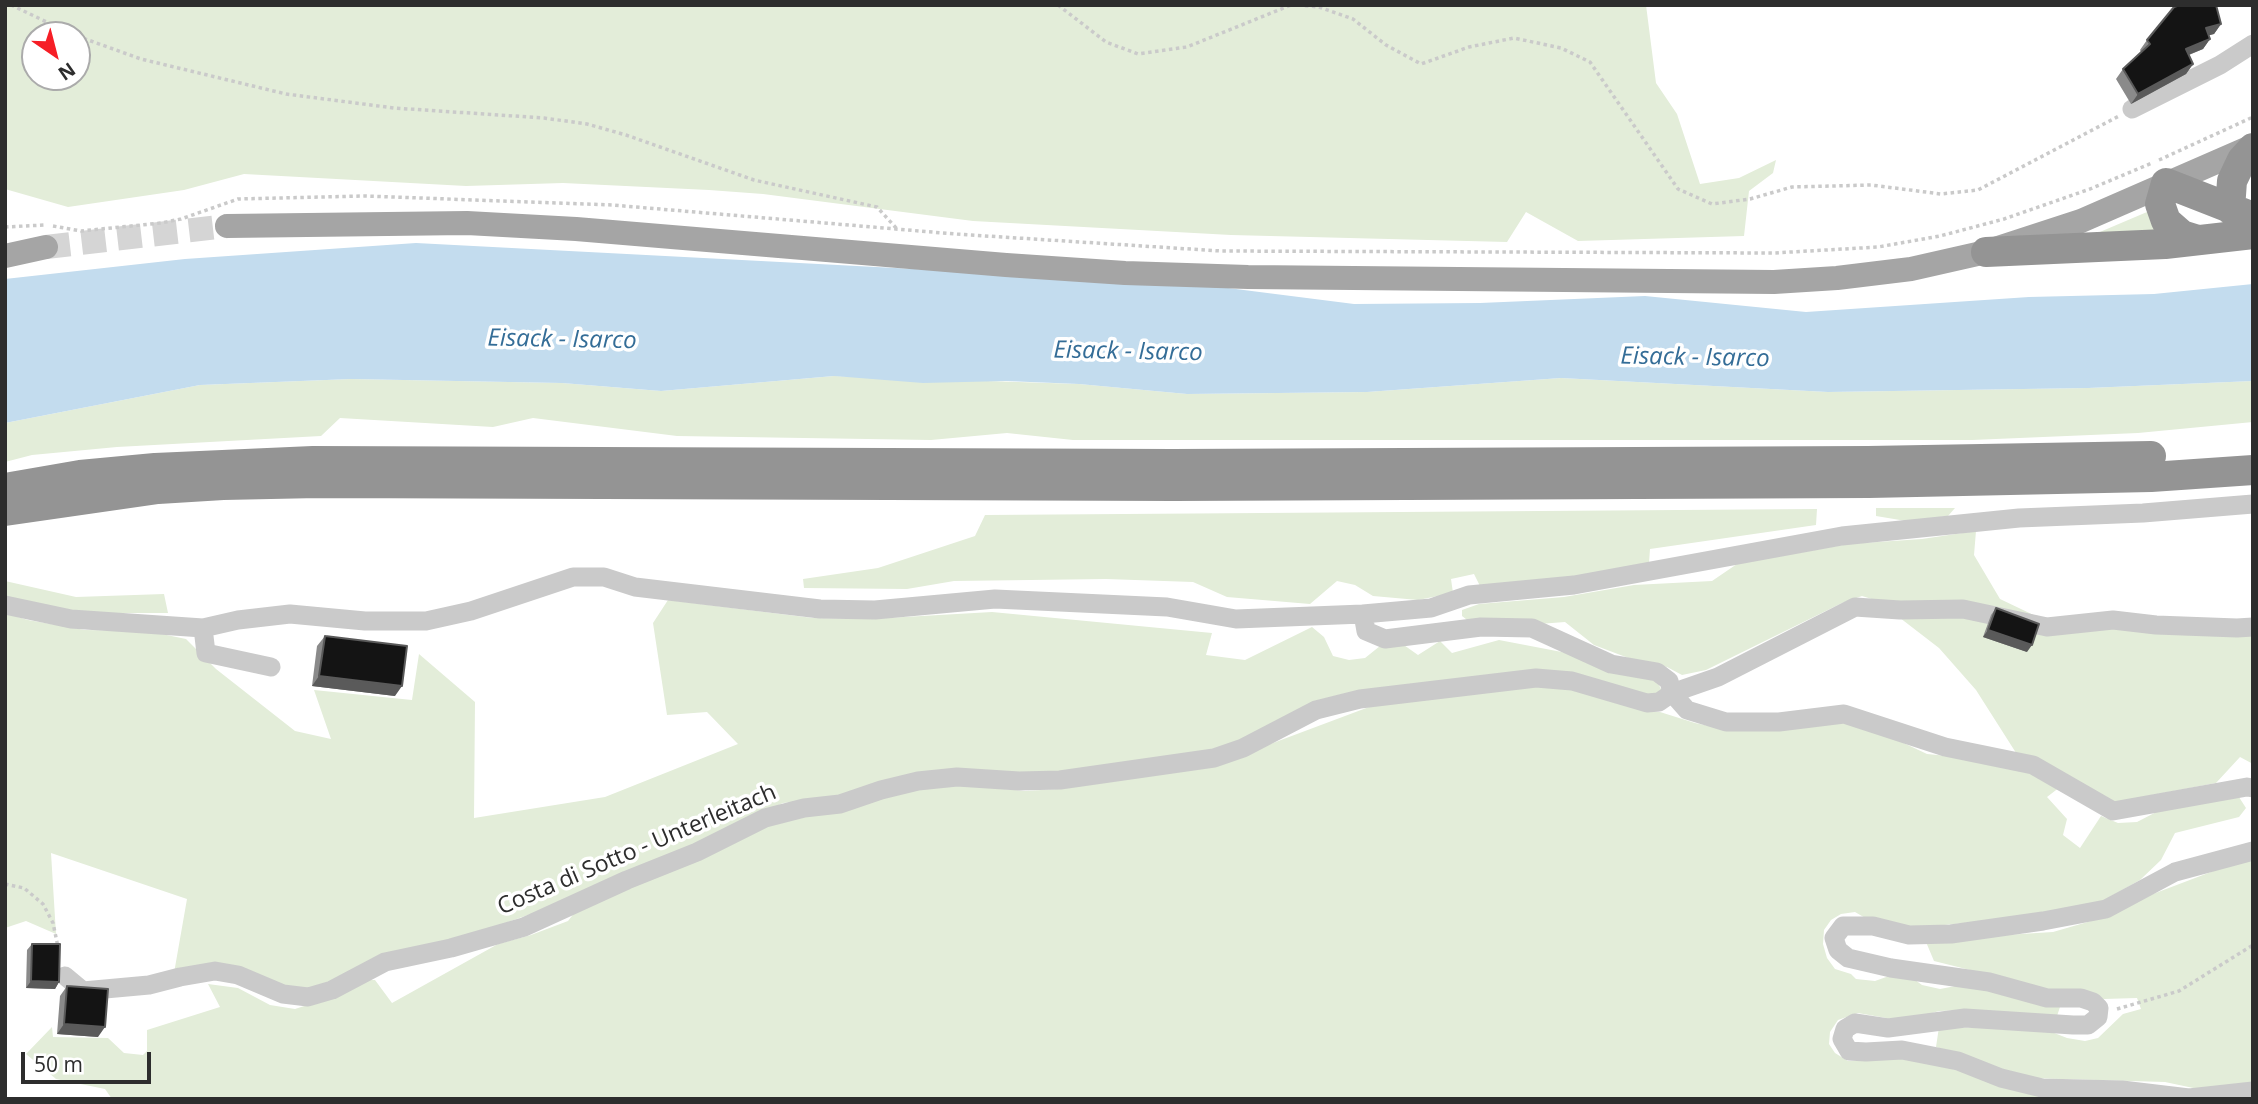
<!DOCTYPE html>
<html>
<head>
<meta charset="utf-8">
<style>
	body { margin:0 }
	#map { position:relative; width:2258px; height:1104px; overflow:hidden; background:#fff; font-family:"Open Sans",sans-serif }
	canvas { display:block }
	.frame { position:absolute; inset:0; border:7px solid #2d2d2d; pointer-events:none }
	.north { position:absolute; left:21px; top:21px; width:70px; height:70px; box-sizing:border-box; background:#fff; border:2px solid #ababab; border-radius:50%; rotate:145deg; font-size:19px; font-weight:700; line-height:28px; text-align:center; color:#2d2d2d }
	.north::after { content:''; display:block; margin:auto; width:24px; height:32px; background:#f61e26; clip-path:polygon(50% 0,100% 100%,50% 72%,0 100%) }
	.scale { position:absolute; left:21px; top:1052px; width:130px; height:32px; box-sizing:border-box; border:4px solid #2d2d2d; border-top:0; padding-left:9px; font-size:21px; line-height:24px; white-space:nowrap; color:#2d2d2d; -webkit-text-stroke:5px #fff; paint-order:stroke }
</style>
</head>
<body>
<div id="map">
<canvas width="2258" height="1104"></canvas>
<div class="frame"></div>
<div class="north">N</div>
<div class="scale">50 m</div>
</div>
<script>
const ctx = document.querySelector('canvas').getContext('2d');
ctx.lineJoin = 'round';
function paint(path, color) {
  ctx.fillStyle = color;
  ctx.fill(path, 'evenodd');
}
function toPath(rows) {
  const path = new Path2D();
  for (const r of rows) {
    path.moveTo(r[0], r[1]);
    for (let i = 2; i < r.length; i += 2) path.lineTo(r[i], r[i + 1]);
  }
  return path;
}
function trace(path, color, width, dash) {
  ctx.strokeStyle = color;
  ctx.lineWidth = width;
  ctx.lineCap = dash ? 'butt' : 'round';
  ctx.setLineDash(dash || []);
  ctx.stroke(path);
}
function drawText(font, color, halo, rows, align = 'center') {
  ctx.font = font + ' "Open Sans",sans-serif';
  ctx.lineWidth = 7;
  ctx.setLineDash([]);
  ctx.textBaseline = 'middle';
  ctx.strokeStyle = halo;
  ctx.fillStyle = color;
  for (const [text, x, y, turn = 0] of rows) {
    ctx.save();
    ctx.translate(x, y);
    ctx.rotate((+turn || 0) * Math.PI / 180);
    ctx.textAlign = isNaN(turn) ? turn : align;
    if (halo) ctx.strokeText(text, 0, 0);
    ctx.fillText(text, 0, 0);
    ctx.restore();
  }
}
const green = toPath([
	[5,5,1646,5,1656,83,1677,114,1700,184,1739,178,1776,160,1773,173,1749,191,1744,236,1578,241,1526,212,1507,242,1231,235,973,221,763,194,709,190,563,183,466,186,244,174,184,190,68,207,5,189],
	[77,35,77,77,35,77,35,35],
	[2147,212,2151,214,2159,237,2081,240],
	[834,376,1079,384,1187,394,1367,392,1561,378,1828,392,2088,388,2253,381,2253,422,2138,433,1972,440,1073,440,1007,433,931,440,677,436,533,418,493,427,340,418,321,436,117,447,32,455,5,462,5,423,200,385,351,379,562,383,661,391],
	[1876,508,1955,508,1948,516,1906,521,1876,516],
	[1817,509,1816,525,1650,549,1649,563,1600,574,1480,586,1474,574,1451,579,1453,593,1418,600,1373,596,1355,585,1337,581,1310,604,1227,597,1193,582,1106,579,954,581,907,589,804,588,803,579,878,568,975,536,985,515],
	[1976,531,1974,555,2000,599,2044,620,2195,622,2253,620,2253,764,2240,757,2216,783,2115,802,2018,756,1976,690,1939,648,1878,601,1862,596,1842,603,1706,670,1682,675,1667,667,1639,662,1594,645,1565,622,1539,624,1471,623,1462,616,1462,610,1479,604,1564,597,1634,585,1712,581,1737,564,1848,544,1922,539],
	[5,581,76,597,164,594,168,613,77,613,5,597],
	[668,600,813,618,869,619,992,612,1212,633,1206,655,1245,660,1312,627,1324,637,1333,656,1349,660,1365,658,1380,646,1401,643,1418,655,1440,641,1452,653,1499,640,1567,653,1656,679,1662,691,1655,697,1574,675,1432,686,1197,754,1066,772,783,803,673,854,548,908,322,987,307,989,174,973,187,899,51,853,56,934,26,921,5,928,5,613,28,620,85,630,147,631,186,639,216,669,295,731,331,739,314,690,412,700,419,654,475,702,474,818,605,797,738,744,707,712,667,715,653,623],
	[1530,685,1570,689,1648,711,1660,712,1695,723,1728,730,1845,723,1893,738,1927,754,1978,759,2034,770,2060,787,2047,797,2067,819,2063,835,2080,848,2101,816,2118,823,2137,822,2164,808,2237,794,2246,808,2239,817,2175,833,2161,860,2140,880,2099,903,2042,915,1906,929,1874,923,1855,912,1841,914,1831,920,1824,930,1823,944,1827,958,1835,969,1851,974,1856,979,1875,981,1889,976,1911,977,1922,985,1940,989,1961,985,2060,1007,2056,1019,1963,1010,1939,1011,1903,1021,1858,1013,1838,1020,1830,1032,1829,1044,1835,1053,1848,1061,1874,1061,1903,1055,2058,1099,112,1099,105,1089,56,1079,26,1054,52,1027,53,1037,108,1038,124,1053,143,1055,147,1051,147,1030,220,1007,208,984,238,988,270,1005,295,1009,335,996,363,980,375,980,392,1003,498,944,531,935,568,921,575,912,766,824,887,794,952,784,1025,791,1058,789,1249,752,1377,704],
	[2253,856,2253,1084,2198,1089,2165,1082,2028,1078,1936,1047,1939,1027,2044,1029,2067,1038,2085,1041,2098,1038,2123,1014,2141,1009,2137,998,2104,999,2062,993,1934,961,1926,942,1958,938,2053,932,2098,919,2124,905]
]);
const water = toPath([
	[416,243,991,273,1228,288,1354,304,1480,303,1645,296,1806,312,2029,297,2154,294,2253,284,2253,381,2088,388,1828,392,1561,378,1367,392,1187,394,1079,384,1006,381,923,383,834,376,661,391,562,383,351,379,200,385,5,423,5,279,185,259]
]);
const majorTunnel = toPath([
	[46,247,227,226]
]);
const path = toPath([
	[11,5,74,35],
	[1058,5,1106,42,1138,54,1187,47,1291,5],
	[1298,5,1319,7,1353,19,1386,45,1421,64,1469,47,1514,38,1561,48,1590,62,1678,189,1712,204,1750,199,1792,187,1871,185,1941,194,1978,190,2119,116],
	[77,36,141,59,286,94,394,108,544,118,587,124,626,135,754,180,877,207,897,229],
	[2159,160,2253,117],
	[53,226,81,231,161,223,181,219,238,199,365,196,612,205,955,234,1221,251,1774,253,1878,247,1940,236,2004,219,2090,189,2152,163],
	[5,227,45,225],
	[5,884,24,888,43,904,53,923,58,947],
	[2117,1009,2179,991,2253,945]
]);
const minor = toPath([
	[2132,109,2220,65,2253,44],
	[2253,504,2143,513,2019,518,1842,536,1574,585,1469,595,1431,608,1363,614,1366,631,1385,639,1481,627,1532,628,1611,664,1657,672,1669,681,1672,693,1687,710,1726,722,1779,722,1844,714,1945,747,2033,765,2113,811,2247,787,2253,788],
	[5,605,71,619,203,628,238,620,290,614,365,621,426,621,471,611,573,577,604,577,635,587,820,609,875,610,995,599,1167,607,1236,619,1363,614],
	[203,628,206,653,271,667],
	[2253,851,2175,872,2106,909,2043,921,1951,934,1909,935,1873,926,1843,926,1834,938,1838,950,1848,958,1891,968,1989,982,2047,998,2081,998,2093,1002,2099,1008,2098,1017,2088,1025,2073,1025,1965,1018,1888,1028,1855,1023,1845,1029,1842,1039,1849,1051,1866,1052,1902,1050,1958,1061,2001,1078,2042,1088,2122,1090,2189,1098,2253,1091],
	[65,976,83,991,149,985,180,977,215,971,238,975,283,994,308,997,332,990,385,962,451,948,524,927,627,880,697,852,765,818,804,808,840,804,881,790,918,781,957,777,1019,781,1060,780,1214,758,1243,748,1316,710,1360,699,1536,678,1572,681,1647,703,1659,702,1672,693,1718,677,1855,607,1900,610,1963,609,2047,627,2113,620,2156,625,2237,628,2253,627]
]);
const major = toPath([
	[227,226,467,223,576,229,1006,265,1125,273,1248,277,1774,282,1837,278,1911,269,1986,252,2081,221,2253,146],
	[5,256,46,247]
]);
const highway = toPath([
	[2230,209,2232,181,2242,160,2253,148],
	[2198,240,2182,235,2166,221,2160,204,2166,183,2253,217],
	[1986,252,2165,244,2253,234],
	[5,488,80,475,155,468,313,461,1173,464,1868,461,2151,456],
	[5,511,158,489,223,485,318,483,1174,486,1869,483,2151,477,2253,470]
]);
const wall = toPath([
	[2221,24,2214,34,2209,35,2210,39,2203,49,2189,55,2193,64,2186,74,2131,104,2116,79,2123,69,2141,52,2140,50,2147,40],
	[1996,608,2027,652,1983,637,1991,615],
	[325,636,395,696,312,686,317,646],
	[32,944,59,982,55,989,26,988,27,950],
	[67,986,98,1037,57,1034,60,996]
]);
const shadedWall = toPath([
	[2221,24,2214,34,2199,38,2206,28],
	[2210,39,2203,49,2178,59,2186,49],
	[2193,64,2186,74,2131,104,2138,94],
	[1988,630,2032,645,2027,652,1983,637],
	[319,676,402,686,395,696,312,686],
	[31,981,59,982,55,989,26,988],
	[64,1024,105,1027,98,1037,57,1034]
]);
const building = toPath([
	[2180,5,2216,5,2221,24,2206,28,2210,39,2186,49,2193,64,2138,94,2123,69,2150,44,2147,40,2174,7,2180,5],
	[1996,608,2039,624,2032,645,1988,630,1996,608],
	[325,636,407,646,402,686,319,676,325,636],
	[32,944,60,944,59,982,31,981,32,944],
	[67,986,108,989,105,1027,64,1024,67,986]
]);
const streetNames = [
	["Costa di Sotto - Unterleitach",637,850,-23]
];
const waterNames = [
	["Eisack - Isarco",562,340,1],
	["Eisack - Isarco",1128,352,1],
	["Eisack - Isarco",1695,358,1]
];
paint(green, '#e3edd9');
paint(water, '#c3dcee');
trace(majorTunnel, '#d5d5d5', 24, [24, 12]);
trace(path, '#cacaca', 3.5, [3.5, 3.5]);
trace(minor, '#cacaca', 19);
trace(major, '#a5a5a5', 24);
trace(highway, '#949494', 30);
paint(wall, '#8a8a8a');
paint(shadedWall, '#5a5a5a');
paint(building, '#141414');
trace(building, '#5a5a5a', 2);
drawText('23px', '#2d2d2d', '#fff', streetNames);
drawText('italic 24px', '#346d97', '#fff', waterNames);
</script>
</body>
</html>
